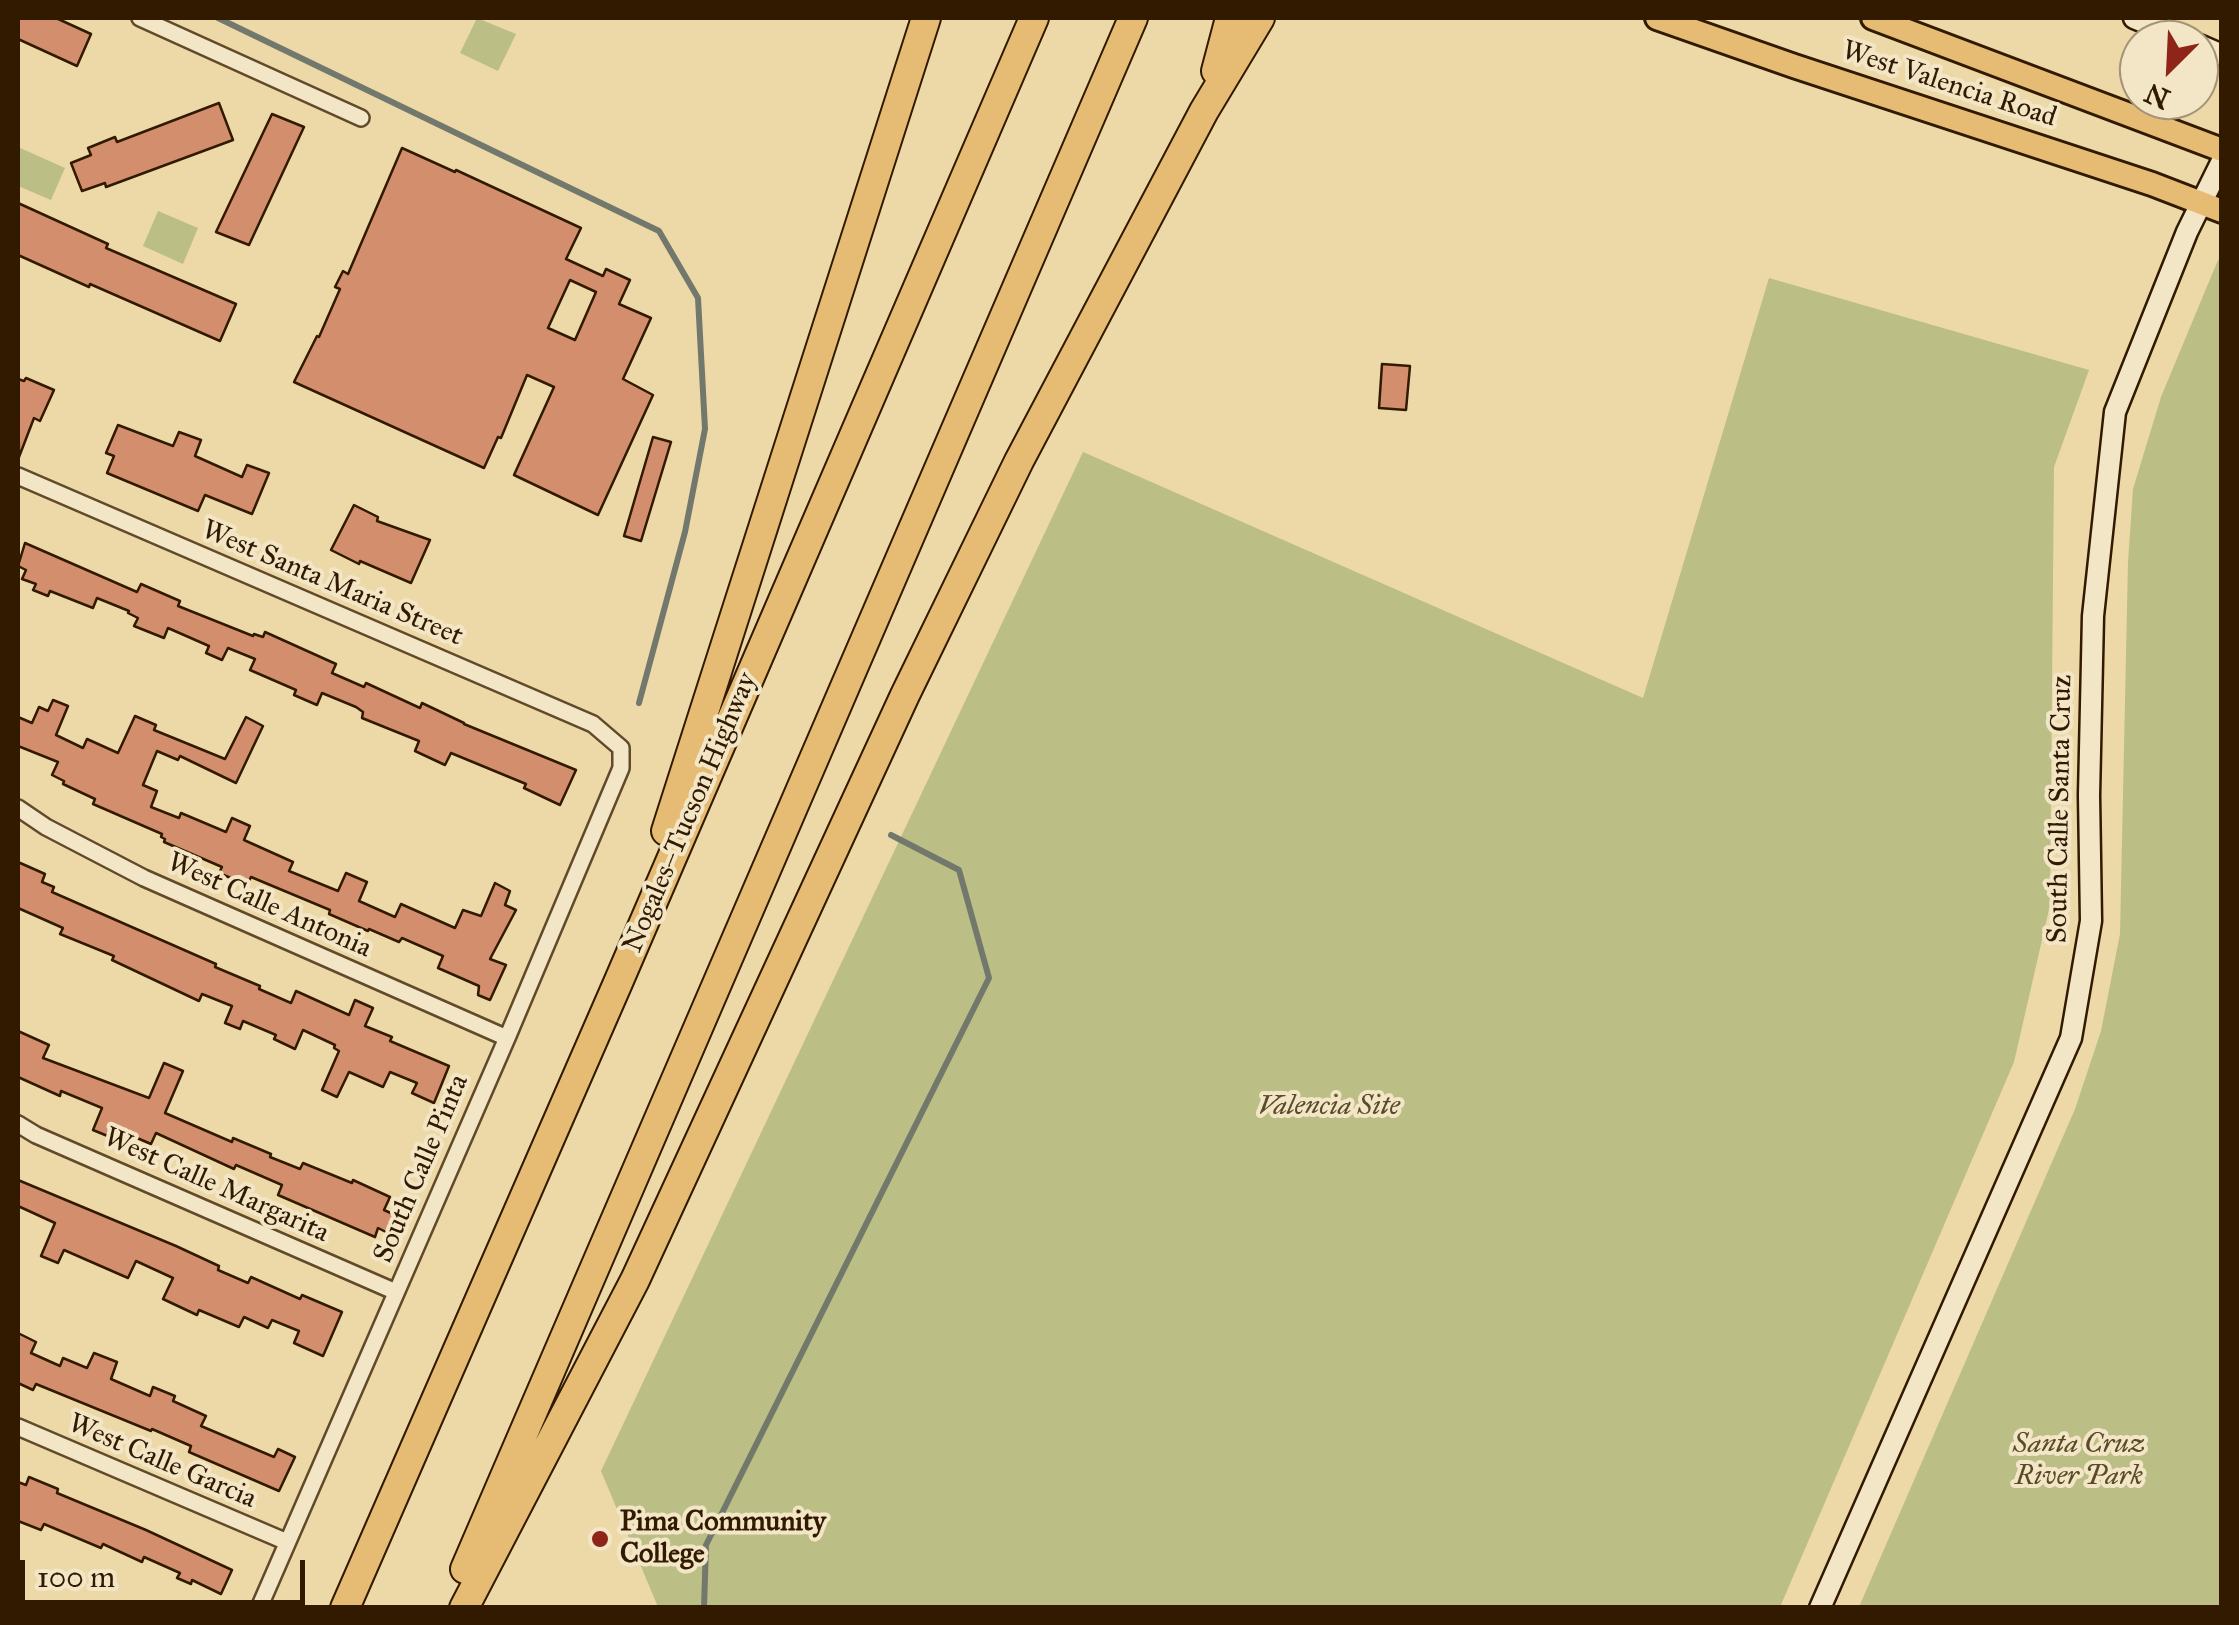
<!DOCTYPE html>
<html>
<head>
<meta charset="utf-8">
<style>
	body { margin:0 }
	#map { position:relative; width:2239px; height:1625px; overflow:hidden; background:#edd8a8; font-family:"IM FELL Great Primer",serif }
	canvas { display:block }
	.frame { position:absolute; inset:0; border:20px solid #311a00; pointer-events:none }
	.north { position:absolute; left:2119px; top:20px; width:100px; height:100px; box-sizing:border-box; background:#f3e6c6; border:2px solid #a59477; border-radius:50%; rotate:204deg; font-size:28px; font-weight:700; line-height:40px; text-align:center; color:#311a00 }
	.north::after { content:''; display:block; margin:auto; width:35px; height:45px; background:#8f2418; clip-path:polygon(50% 0,100% 100%,50% 72%,0 100%) }
	.scale { position:absolute; left:20px; top:1560px; width:285px; height:45px; box-sizing:border-box; border:5px solid #311a00; border-top:0; padding-left:12px; font-size:30px; line-height:35px; white-space:nowrap; color:#311a00; -webkit-text-stroke:8px #f3e6c6; paint-order:stroke }
</style>
</head>
<body>
<div id="map">
<canvas width="2239" height="1625"></canvas>
<div class="frame"></div>
<div class="north">N</div>
<div class="scale">100 m</div>
</div>
<script>
const ctx = document.querySelector('canvas').getContext('2d');
ctx.lineJoin = 'round';
function paint(path, color) {
  ctx.fillStyle = color;
  ctx.fill(path, 'evenodd');
}
function toPath(rows) {
  const path = new Path2D();
  for (const r of rows) {
    path.moveTo(r[0], r[1]);
    for (let i = 2; i < r.length; i += 2) path.lineTo(r[i], r[i + 1]);
  }
  return path;
}
function trace(path, color, width, dash) {
  ctx.strokeStyle = color;
  ctx.lineWidth = width;
  ctx.lineCap = dash ? 'butt' : 'round';
  ctx.setLineDash(dash || []);
  ctx.stroke(path);
}
function drawText(font, color, halo, rows, align = 'center') {
  ctx.font = font + ' "IM FELL Great Primer",serif';
  ctx.lineWidth = 8;
  ctx.setLineDash([]);
  ctx.textBaseline = 'middle';
  ctx.strokeStyle = halo;
  ctx.fillStyle = color;
  for (const [text, x, y, turn = 0] of rows) {
    ctx.save();
    ctx.translate(x, y);
    ctx.rotate((+turn || 0) * Math.PI / 180);
    ctx.textAlign = isNaN(turn) ? turn : align;
    if (halo) ctx.strokeText(text, 0, 0);
    ctx.fillText(text, 0, 0);
    ctx.restore();
  }
}
const green = toPath([
	[477,18,516,34,498,71,460,53],
	[18,147,65,168,51,200,18,186],
	[158,211,198,228,183,264,143,246],
	[2218,260,2222,261,2221,1607,1859,1607,2075,1109,2101,1031,2120,934,2128,562,2133,489,2161,397],
	[1769,278,2089,370,2054,467,2050,905,2014,1062,1780,1607,658,1607,601,1471,1083,452,1643,698]
]);
const stream = toPath([
	[218,18,659,231,698,298,705,429,685,532,639,703],
	[704,1608,706,1545,989,978,959,870,891,835]
]);
const building = toPath([
	[18,18,56,18,91,34,77,66,18,39,18,18],
	[219,103,233,140,106,187,105,183,82,191,71,163,91,155,88,148,115,137,117,142,219,103],
	[272,114,304,127,249,245,216,232,272,114],
	[402,148,455,172,456,170,581,228,566,259,603,276,606,269,630,280,619,304,651,318,623,379,653,395,598,515,514,475,554,387,527,375,501,438,498,437,484,468,294,382,317,336,319,337,340,289,335,287,343,271,348,274,402,148],
	[570,280,596,292,575,340,548,328,570,280],
	[18,203,108,244,106,248,236,304,220,341,90,284,89,287,18,255,18,203],
	[1382,364,1410,366,1406,410,1379,408,1382,364],
	[26,378,54,390,40,421,34,418,19,457,18,379,24,381,26,378],
	[118,425,173,446,179,432,201,440,195,456,242,477,247,465,269,473,252,514,205,495,198,511,107,473,114,456,106,453,118,425],
	[653,437,671,442,641,541,624,536,653,437],
	[354,505,378,517,377,521,430,540,411,583,360,561,359,564,331,550,354,505],
	[25,543,137,592,141,584,180,601,178,606,253,636,254,634,263,637,265,632,336,664,332,673,364,687,366,683,420,708,422,703,464,723,464,724,576,770,560,805,524,788,526,784,451,753,445,765,415,751,419,741,362,718,363,712,356,707,322,693,317,705,294,695,296,690,250,670,255,659,228,648,222,660,206,653,209,646,168,628,164,638,134,626,138,618,128,613,129,611,97,598,93,608,50,591,48,596,33,590,36,584,22,579,26,570,18,566,25,543],
	[53,700,68,706,56,735,83,748,87,739,118,753,135,716,156,725,154,730,225,759,246,717,263,726,236,783,180,756,178,760,157,751,143,785,157,791,151,807,179,818,181,813,226,832,232,818,250,826,244,840,293,862,289,871,338,891,346,873,367,882,359,901,395,917,401,904,455,928,463,910,481,916,495,883,510,891,505,905,516,910,490,959,506,965,490,1000,478,995,479,986,438,968,443,956,402,938,399,942,369,929,368,931,329,914,330,910,251,877,247,885,219,873,222,867,164,842,165,839,161,837,162,834,93,804,95,799,63,784,64,781,52,775,58,762,18,746,18,717,32,723,39,707,48,711,53,700],
	[18,862,45,874,42,882,54,887,52,892,216,964,215,967,260,986,259,989,291,1003,296,991,349,1015,355,1000,373,1008,365,1026,392,1037,390,1041,449,1066,434,1103,412,1093,417,1083,390,1072,383,1087,349,1072,337,1097,322,1090,339,1051,334,1048,335,1045,303,1030,295,1049,274,1039,276,1035,243,1021,240,1029,225,1023,232,1006,202,994,199,1001,112,960,114,956,60,934,63,928,18,908,18,862],
	[18,1031,49,1045,43,1058,149,1098,164,1063,183,1071,165,1113,232,1142,233,1138,271,1154,270,1157,300,1169,303,1163,352,1183,353,1180,390,1197,384,1210,404,1219,396,1237,378,1228,375,1237,278,1195,282,1185,236,1165,234,1169,156,1133,151,1144,114,1128,110,1137,93,1130,102,1108,61,1091,60,1096,18,1077,18,1031],
	[18,1180,176,1246,219,1266,218,1270,248,1283,251,1277,300,1299,302,1295,342,1312,323,1356,294,1343,299,1331,272,1320,268,1328,244,1317,239,1327,199,1310,197,1315,163,1299,173,1278,136,1261,128,1278,64,1250,58,1263,41,1256,55,1223,18,1206,18,1180],
	[18,1333,36,1342,31,1353,60,1366,63,1358,87,1368,94,1353,117,1362,111,1379,150,1396,153,1387,175,1396,173,1401,206,1416,201,1426,274,1457,278,1449,295,1457,279,1491,189,1452,191,1446,152,1429,151,1431,36,1384,33,1390,18,1383,18,1333],
	[29,1477,58,1489,57,1493,146,1530,232,1570,221,1594,192,1580,191,1584,177,1578,180,1573,144,1557,142,1562,103,1544,101,1548,44,1524,41,1530,18,1521,18,1482,26,1485,29,1477]
]);
const street = toPath([
	[140,18,361,118],
	[18,476,593,724,621,748,621,768,507,1038,259,1608],
	[18,808,46,827,144,878,507,1038],
	[18,1124,36,1135,396,1292],
	[18,1427,287,1542]
]);
const secondary = toPath([
	[2134,18,2187,40],
	[2199,45,2222,55],
	[1820,1608,2071,1038,2091,921,2089,795,2093,616,2115,412,2187,232,2222,161]
]);
const primary = toPath([
	[1657,18,1794,66,2152,184,2222,211],
	[1873,18,2222,150]
]);
const highway = toPath([
	[1216,71,1230,18],
	[666,831,926,18],
	[465,1569,1133,18],
	[345,1608,617,985,1034,18],
	[464,1608,635,1280,905,695,1019,461,1204,111,1260,18]
]);
const markers = [
	[600,1539,10,"#8f2418"]
];
const streetNames = [
	["West Valencia Road",1949,85,18],
	["West Santa Maria Street",332,584,23],
	["South Calle Santa Cruz",2061,809,-89],
	["Nogales–Tucson Highway",691,813,-67],
	["West Calle Antonia",269,906,24],
	["South Calle Pinta",422,1169,-67],
	["West Calle Margarita",216,1186,24],
	["West Calle Garcia",162,1462,23]
];
const parkNames = [
	["Valencia Site",1329,1107],
	["Santa Cruz",2079,1445],
	["River Park",2079,1477]
];
const poiNames = [
	["Pima Community",620,1523],
	["College",620,1555]
];
paint(green, '#bbbe85');
trace(stream, '#73786c', 6);
paint(building, '#d38e6d');
trace(building, '#311a00', 2.5);
trace(street, '#604a2a', 20);
trace(secondary, '#311a00', 25);
trace(primary, '#311a00', 28);
trace(highway, '#311a00', 32);
trace(street, '#f3e6c6', 15);
trace(secondary, '#f3e6c6', 20);
trace(primary, '#e6bc74', 22);
trace(highway, '#e6bc74', 28);
for (const [x, y, r, color] of markers) {
  const dot = new Path2D();
  dot.arc(x, y, r, 0, 2 * Math.PI);
  ctx.fillStyle = color;
  ctx.fill(dot);
  trace(dot, '#f3e6c6', 4);
}
drawText('28px', '#311a00', '#f3e6c6', streetNames);
drawText('italic 28px', '#5a4b28', '#f3e6c6', parkNames);
drawText('bold 28px', '#311a00', '#f3e6c6', poiNames, 'left');
</script>
</body>
</html>
